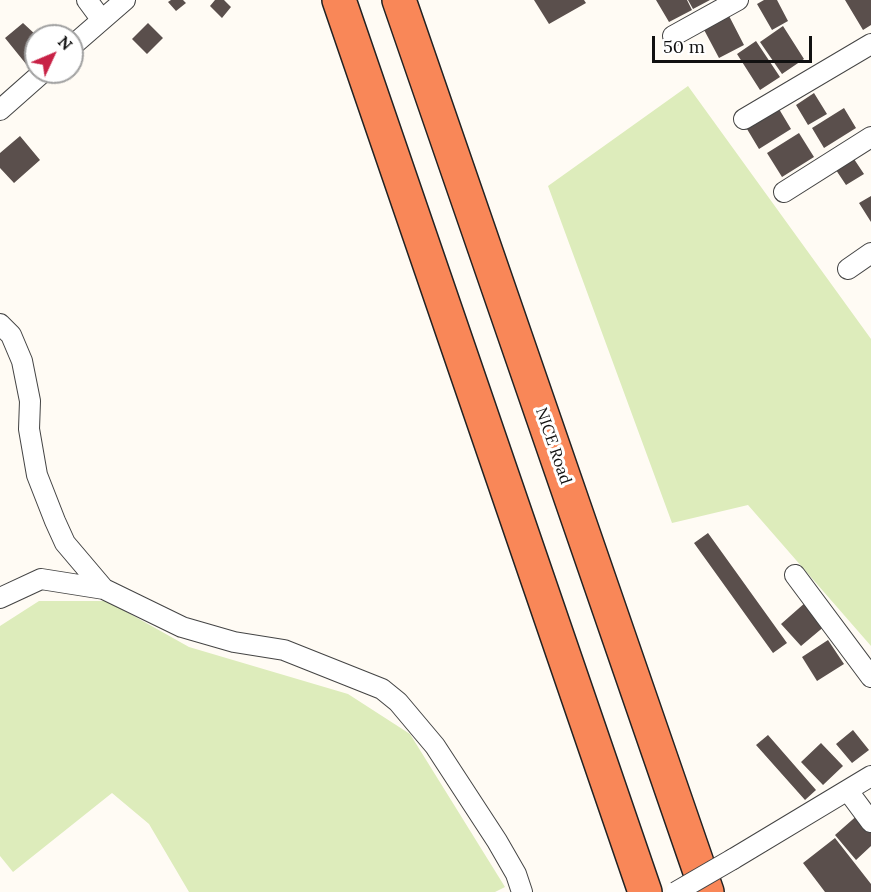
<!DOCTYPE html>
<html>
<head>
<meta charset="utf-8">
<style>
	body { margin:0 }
	#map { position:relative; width:871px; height:892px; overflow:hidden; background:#fffbf4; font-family:Lora,serif }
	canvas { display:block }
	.north { position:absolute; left:24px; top:24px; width:60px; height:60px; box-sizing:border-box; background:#fff; border:2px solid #a0a0a0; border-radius:50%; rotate:46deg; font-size:16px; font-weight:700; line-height:24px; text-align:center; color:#111 }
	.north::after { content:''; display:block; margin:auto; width:21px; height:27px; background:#c82246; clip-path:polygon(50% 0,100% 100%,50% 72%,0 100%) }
	.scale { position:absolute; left:652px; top:36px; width:160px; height:27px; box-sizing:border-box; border:3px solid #111; border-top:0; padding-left:8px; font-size:18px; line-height:21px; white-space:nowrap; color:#111; -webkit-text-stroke:4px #fff; paint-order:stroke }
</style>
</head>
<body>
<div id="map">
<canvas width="871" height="892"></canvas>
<div class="north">N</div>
<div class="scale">50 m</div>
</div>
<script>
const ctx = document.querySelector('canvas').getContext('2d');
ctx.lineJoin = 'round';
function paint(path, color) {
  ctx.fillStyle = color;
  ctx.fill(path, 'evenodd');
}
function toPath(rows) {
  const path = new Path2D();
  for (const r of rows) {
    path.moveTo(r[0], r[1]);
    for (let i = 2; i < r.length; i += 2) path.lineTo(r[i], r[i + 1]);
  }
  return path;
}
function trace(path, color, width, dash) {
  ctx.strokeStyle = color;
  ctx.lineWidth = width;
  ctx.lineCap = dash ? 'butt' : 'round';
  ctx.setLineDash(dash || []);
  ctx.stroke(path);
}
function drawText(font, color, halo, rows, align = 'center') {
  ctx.font = font + ' Lora,serif';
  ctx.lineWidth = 6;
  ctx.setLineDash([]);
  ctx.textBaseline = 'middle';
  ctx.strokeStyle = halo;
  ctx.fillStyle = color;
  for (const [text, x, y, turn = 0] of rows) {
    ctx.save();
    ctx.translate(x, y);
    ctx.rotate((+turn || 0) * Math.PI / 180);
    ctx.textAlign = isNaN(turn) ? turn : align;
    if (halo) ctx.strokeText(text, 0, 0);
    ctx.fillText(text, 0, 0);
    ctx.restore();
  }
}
const green = toPath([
	[688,86,871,339,871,646,748,505,672,523,548,186],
	[39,601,107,601,189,647,348,694,410,734,505,887,495,892,189,892,149,824,112,793,13,872,0,856,0,626]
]);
const building = toPath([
	[171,0,183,0,186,3,176,11,168,2],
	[215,0,224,0,231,7,222,18,210,6],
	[534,0,584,0,586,3,549,24],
	[656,0,687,0,692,10,669,22],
	[688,0,710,0,693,9],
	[764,0,777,0,788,21,772,30,757,4],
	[845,0,871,0,871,25,863,30],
	[727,12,744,45,719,58,702,26],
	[23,23,36,35,36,55,26,64,5,38],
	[148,23,163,38,147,54,132,39],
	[783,26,804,59,782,74,760,42],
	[756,41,780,77,760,90,737,54],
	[814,93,827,114,808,125,796,105],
	[844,108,856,128,824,148,812,128],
	[779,109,791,129,759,149,747,129],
	[799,133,814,157,782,177,767,153],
	[20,136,40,160,14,183,0,168,0,153],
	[852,156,864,174,846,185,834,167],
	[871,196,871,222,859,203],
	[708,533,787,643,773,653,694,543],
	[806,602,826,625,801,646,781,624],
	[828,640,844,664,817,681,802,657],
	[853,730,869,750,852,763,836,744],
	[768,735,816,790,805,800,756,745],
	[821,743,843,766,823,785,801,762],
	[860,813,871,827,871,846,856,860,835,835],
	[835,838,871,884,871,892,825,892,803,863]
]);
const minor = toPath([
	[87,0,101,19],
	[673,36,738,0],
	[72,46,125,0],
	[0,110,43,72],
	[744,119,871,44],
	[784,192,871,137],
	[848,269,871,253],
	[0,324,11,335,22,361,30,401,29,429,37,475,55,521,65,543,104,589,182,627,234,642,284,650,382,689,398,702,435,746,497,841,516,874,522,892],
	[795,575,871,677],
	[0,598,41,579,104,589],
	[848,791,871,822],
	[733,859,871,776]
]);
const motorway = toPath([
	[339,0,645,892],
	[399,0,707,892]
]);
const minorBridge = toPath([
	[676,892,733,859]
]);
const streetNames = [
	["NICE Road",553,446,71]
];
paint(green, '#ddecbb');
paint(building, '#5a4f4c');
trace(minor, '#444', 22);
trace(motorway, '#222', 36);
trace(minor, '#fff', 20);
trace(motorway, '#f98758', 33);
trace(minorBridge, '#444', 22, []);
trace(minorBridge, '#fff', 20);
drawText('16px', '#111', '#fff', streetNames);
</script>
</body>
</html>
